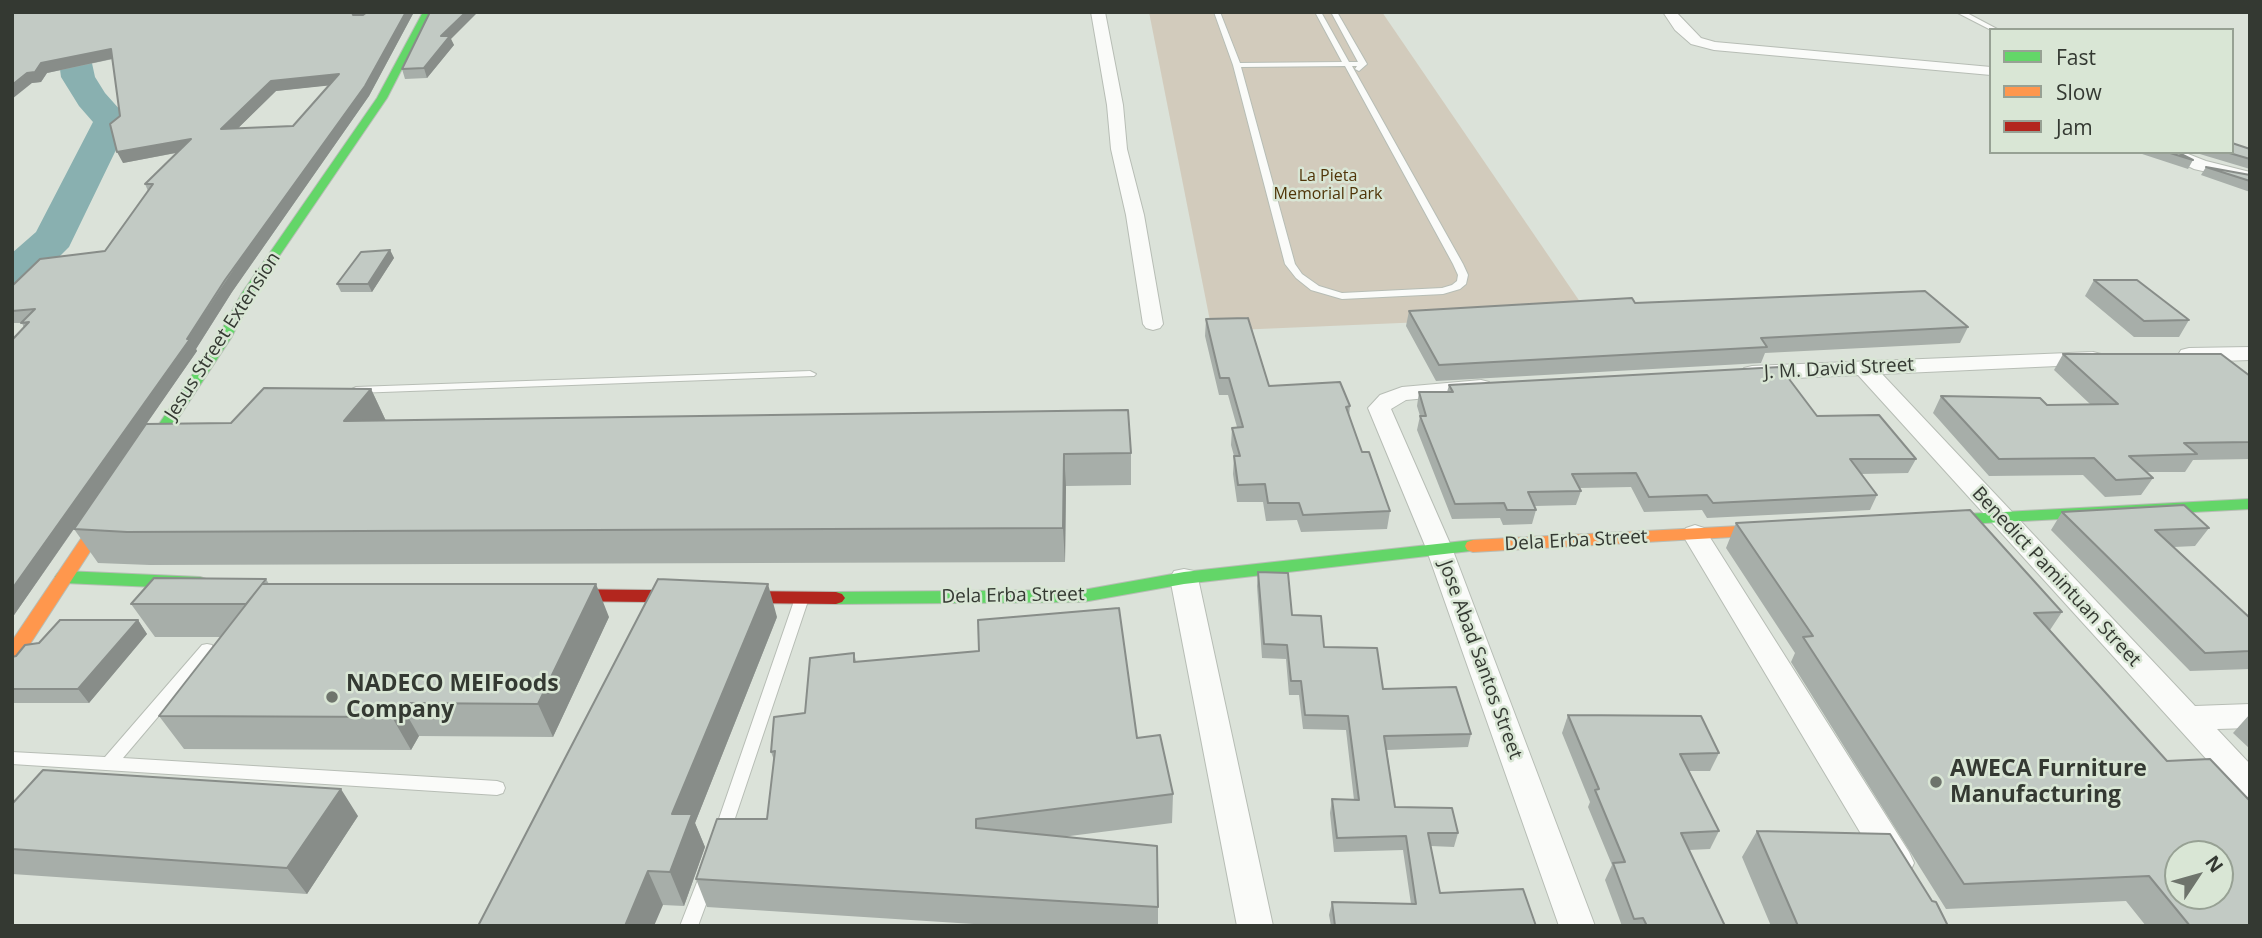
<!DOCTYPE html>
<html>
<head>
<meta charset="utf-8">
<style>
	body { margin:0 }
	#map { position:relative; width:2262px; height:938px; overflow:hidden; background:#dbe2d9; font-family:"Open Sans",sans-serif }
	canvas { display:block }
	.frame { position:absolute; inset:0; border:14px solid #343932; pointer-events:none }
	.legend { position:absolute; left:1989px; top:28px; width:245px; height:126px; box-sizing:border-box; background:#d9e6d5; border:2px solid #97a194; margin:0; padding:9px 12px; list-style:none; font-size:21px; color:#343932 }
	.legend li { display:flex; align-items:center; gap:14px; height:35px }
	.legend b { width:35px; border:2px solid #97a194 }
	.north { position:absolute; left:2164px; top:840px; width:70px; height:70px; box-sizing:border-box; background:#d9e6d5; border:2px solid #97a194; border-radius:50%; rotate:54deg; font-size:19px; font-weight:700; line-height:28px; text-align:center; color:#343932 }
	.north::after { content:''; display:block; margin:auto; width:24px; height:32px; background:#6e746c; clip-path:polygon(50% 0,100% 100%,50% 72%,0 100%) }
</style>
</head>
<body>
<div id="map">
<canvas width="2262" height="938"></canvas>
<div class="frame"></div>
<ul class="legend">
<li><b style="height:9px;background:#63d668"></b>Fast</li>
<li><b style="height:9px;background:#ff974d"></b>Slow</li>
<li><b style="height:9px;background:#b3261e"></b>Jam</li>
</ul>
<div class="north">N</div>
</div>
<script>
const ctx = document.querySelector('canvas').getContext('2d');
ctx.lineJoin = 'round';
function paint(path, color) {
  ctx.fillStyle = color;
  ctx.fill(path, 'evenodd');
}
function toPath(rows) {
  const path = new Path2D();
  for (const r of rows) {
    path.moveTo(r[0], r[1]);
    for (let i = 2; i < r.length; i += 2) path.lineTo(r[i], r[i + 1]);
  }
  return path;
}
function trace(path, color, width, dash) {
  ctx.strokeStyle = color;
  ctx.lineWidth = width;
  ctx.lineCap = dash ? 'butt' : 'round';
  ctx.setLineDash(dash || []);
  ctx.stroke(path);
}
function drawText(font, color, halo, rows, align = 'center') {
  ctx.font = font + ' "Open Sans",sans-serif';
  ctx.lineWidth = 5;
  ctx.setLineDash([]);
  ctx.textBaseline = 'middle';
  ctx.strokeStyle = halo;
  ctx.fillStyle = color;
  for (const [text, x, y, turn = 0] of rows) {
    ctx.save();
    ctx.translate(x, y);
    ctx.rotate((+turn || 0) * Math.PI / 180);
    ctx.textAlign = isNaN(turn) ? turn : align;
    if (halo) ctx.strokeText(text, 0, 0);
    ctx.fillText(text, 0, 0);
    ctx.restore();
  }
}
const green = toPath([
	[1149,12,1382,12,1589,315,1212,331]
]);
const river = toPath([
	[82,12,113,12,96,36,90,54,95,77,105,93,130,121,69,247,28,288,12,292,12,253,36,232,93,122,79,106,61,77,58,54,64,35,82,12]
]);
const lane = toPath([
	[1214,12,1220,12,1240,63,1342,62,1315,12,1321,12,1349,62,1358,62,1331,12,1337,12,1367,64,1359,71,1355,69,1357,66,1352,66,1463,264,1468,275,1466,284,1460,289,1443,294,1342,299,1311,290,1296,278,1285,264,1233,65,1214,12],
	[1345,66,1453,264,1458,275,1457,281,1452,285,1442,288,1342,293,1319,286,1302,274,1295,264,1241,67,1345,66],
	[1956,12,1965,12,1999,30,1991,30,1956,12],
	[810,371,816,374,814,376,356,393,350,390,356,387,810,371],
	[802,593,807,595,809,598,730,833,728,838,722,840,716,838,714,833,795,598,797,595,802,593],
	[207,644,212,645,214,649,212,653,123,758,497,781,503,783,505,788,503,793,497,795,12,764,12,752,105,757,202,645,207,644],
	[707,869,713,872,716,877,698,926,680,926,701,872,707,869]
]);
const street = toPath([
	[1091,12,1105,12,1123,105,1127,149,1144,215,1163,324,1160,328,1153,330,1146,328,1143,324,1126,215,1111,149,1107,105,1091,12],
	[1663,12,1676,12,1701,38,1715,42,1991,67,1991,75,1714,50,1691,44,1675,30,1663,12],
	[2160,152,2183,152,2206,161,2250,172,2250,182,2194,169,2160,152],
	[2250,347,2250,360,2189,362,2181,360,2178,355,2181,350,2189,348,2250,347],
	[2093,352,2101,354,2104,359,2101,364,1882,374,2195,706,2250,704,2250,728,2217,729,2250,764,2250,799,2239,795,1858,375,1752,380,1744,378,1741,373,1744,368,1752,366,2093,352],
	[1481,380,1489,382,1492,387,1489,392,1406,400,1391,409,1452,548,1595,926,1559,926,1426,548,1368,408,1380,395,1402,387,1481,380],
	[1695,525,1704,528,1909,852,1914,863,1909,874,1897,878,1885,874,1682,534,1686,528,1695,525],
	[1184,569,1194,571,1198,578,1273,926,1237,926,1170,578,1174,571,1184,569]
]);
const fast = toPath([
	[423,12,431,12,387,98,254,293,231,338,146,467,134,467,132,464,217,338,242,293,377,98,423,12],
	[2250,499,2250,509,1928,526,1920,521,1928,516,2250,499],
	[1473,540,1479,542,1481,546,1479,550,1184,584,1083,602,836,604,830,602,827,598,830,594,836,592,1083,590,1184,572,1473,540],
	[64,571,200,577,206,579,209,583,206,587,200,589,64,583,58,581,55,577,58,573,64,571]
]);
const slow = toPath([
	[111,502,119,507,19,661,12,663,12,641,105,503,111,502],
	[1778,524,1784,526,1786,530,1784,534,1473,552,1467,550,1465,546,1467,542,1473,540,1778,524]
]);
const jam = toPath([
	[554,589,836,592,842,594,845,598,842,602,836,604,554,601,548,599,545,595,548,591,554,589]
]);
const wall = toPath([
	[12,12,356,15,363,15,367,12,414,12,369,96,232,292,196,349,197,351,146,424,231,423,371,389,386,421,1131,453,1131,485,1066,486,1065,562,150,565,98,563,74,529,12,618,24,328,22,323,12,323,12,286,105,251,148,191,145,184,176,153,123,163,120,116,113,59,47,73,41,82,32,83],
	[329,85,293,126,237,129,276,91],
	[451,39,454,45,427,78,405,79,402,69],
	[2250,149,2250,169,2193,152,2232,152],
	[2136,152,2177,152,2193,160,2188,169],
	[2206,167,2250,175,2250,192,2201,175],
	[390,250,394,258,372,292,341,292,337,284],
	[2094,280,2189,320,2179,337,2134,337,2085,296],
	[1635,303,1968,327,1960,343,1765,353,1761,363,1436,381,1406,326,1409,311],
	[1206,319,1269,386,1350,406,1349,416,1362,452,1390,511,1387,529,1301,532,1297,520,1266,521,1263,502,1237,502,1233,474,1234,456,1231,445,1232,428,1237,427,1228,395,1219,395,1205,336],
	[2063,354,2250,376,2250,459,2193,460,2185,472,2147,472,2153,478,2141,495,2105,497,2083,475,1989,476,1933,413,1941,396,2047,405,2090,404,2054,370],
	[1449,385,1817,416,1916,459,1908,473,1861,474,1877,495,1870,510,1707,518,1702,510,1644,512,1631,487,1580,488,1581,491,1576,505,1535,506,1536,510,1532,524,1503,525,1500,518,1452,519,1417,430,1420,416,1417,406,1419,392,1447,392],
	[2062,512,2209,528,2195,546,2174,547,2250,618,2250,669,2190,671,2051,530],
	[1736,523,2062,612,2050,630,2167,761,2250,926,2146,926,2126,901,1946,909,1791,662,1795,653,1726,548],
	[1258,572,1292,615,1324,647,1383,689,1471,734,1468,747,1387,750,1395,807,1458,833,1454,847,1431,846,1440,893,1536,926,1331,926,1329,915,1332,902,1411,904,1403,850,1334,852,1330,813,1332,799,1354,800,1346,730,1303,729,1299,695,1289,695,1286,659,1262,658,1257,586],
	[266,579,269,584,609,617,553,737,419,736,411,750,184,749,159,716,221,637,155,637,131,604],
	[777,617,695,823,705,847,684,906,663,905,478,926],
	[138,620,147,634,89,703,12,703,12,657,16,656,39,643],
	[854,653,856,661,1137,738,1173,794,1172,823,1062,837,1158,907,1158,926,1005,926,707,907,696,879,767,819,774,760,771,752,805,713],
	[2250,714,2250,749,2233,733],
	[1568,715,1719,753,1710,771,1689,771,1719,831,1710,849,1689,850,1725,926,1622,926,1605,880,1612,865,1588,807,1590,802,1562,733],
	[12,804,358,816,307,894,12,874],
	[1757,831,1932,901,1948,926,1771,926,1742,857]
]);
const shadedWall = toPath([
	[406,12,414,12,369,96,232,292,196,349,197,351,12,618,12,589,187,339],
	[466,12,478,12,451,39,454,45,427,78,424,68,441,36],
	[111,49,116,58,47,73,41,82,32,83,12,99,12,85,41,63],
	[339,74,343,84,276,91,226,140,221,129,271,81],
	[191,139,196,149,123,163,117,152],
	[390,250,394,258,372,292,368,284],
	[371,389,386,421,344,421],
	[1064,454,1066,486,1065,562,1063,528],
	[596,584,609,617,553,737,538,704],
	[768,584,777,617,695,823,705,847,684,906,670,872,672,814],
	[138,620,147,634,89,703,78,689],
	[400,703,419,736,411,750,392,717],
	[341,789,358,816,307,894,287,868],
	[648,871,663,905,654,926,625,926]
]);
const building = toPath([
	[12,12,352,12,353,15,363,15,367,12,406,12,365,86,225,280,187,339,190,339,12,589,12,340,29,322,21,323,35,309,12,311,12,286,40,259,105,251,153,184,145,184,191,139,117,152,110,124,120,116,111,49,41,63,35,72,27,73,12,85,12,12],
	[339,74,293,126,221,129,271,81,339,74],
	[430,12,466,12,441,36,450,36,424,68,402,69,430,12],
	[2232,143,2250,149,2250,159,2226,152,2232,152,2232,143],
	[2167,152,2177,152,2193,160,2167,152],
	[2206,167,2250,175,2250,181,2206,167],
	[390,250,368,284,337,284,361,252,390,250],
	[2094,280,2137,280,2189,320,2144,321,2094,280],
	[1925,291,1968,327,1761,338,1767,347,1439,365,1409,311,1632,298,1635,303,1925,291],
	[1248,318,1269,386,1340,382,1350,406,1346,407,1362,452,1369,452,1390,511,1303,515,1299,503,1268,503,1265,484,1238,485,1234,456,1240,456,1232,428,1243,427,1229,378,1220,378,1206,319,1248,318],
	[2063,354,2221,354,2250,376,2250,442,2184,443,2197,454,2129,456,2153,478,2116,480,2094,458,1999,459,1941,396,2040,398,2047,405,2118,404,2063,354],
	[1780,367,1817,416,1879,415,1916,459,1850,459,1877,495,1713,503,1707,495,1649,497,1636,473,1572,474,1581,491,1528,492,1536,510,1507,510,1504,503,1455,504,1420,416,1426,416,1419,392,1453,392,1449,385,1780,367],
	[264,388,371,389,344,421,1128,410,1131,453,1064,454,1063,528,127,532,74,529,146,424,231,423,264,388],
	[2184,505,2209,528,2155,530,2250,618,2250,651,2205,653,2062,512,2184,505],
	[1970,510,2062,612,2034,613,2167,761,2210,759,2250,801,2250,926,2190,926,2149,876,1964,884,1803,637,1813,636,1736,523,1970,510],
	[2178,854,2220,854,2220,896,2178,896,2178,854],
	[1258,572,1288,573,1292,615,1321,616,1324,647,1377,648,1383,689,1456,687,1471,734,1384,736,1395,807,1452,808,1458,833,1428,833,1440,893,1523,889,1536,926,1335,926,1332,902,1416,904,1406,836,1337,838,1332,799,1359,800,1348,716,1305,715,1301,681,1291,681,1287,645,1264,644,1258,572],
	[154,578,266,579,246,604,131,604,154,578],
	[658,579,768,584,672,814,692,814,670,872,648,871,625,926,478,926,658,579],
	[262,584,596,584,538,704,400,703,392,717,159,716,262,584],
	[1119,608,1137,738,1160,735,1173,794,976,819,976,828,1157,846,1158,907,696,879,717,819,767,819,775,751,771,752,774,717,805,713,810,658,854,653,854,662,979,651,978,620,1119,608],
	[60,620,138,620,78,689,12,689,12,657,16,656,25,645,39,643,60,620],
	[1568,715,1701,716,1719,753,1680,754,1719,831,1681,833,1725,926,1647,926,1643,918,1634,919,1613,863,1625,862,1595,790,1599,789,1568,715],
	[43,770,341,789,287,868,12,849,12,804,43,770],
	[1757,831,1890,834,1932,901,1936,902,1948,926,1798,926,1757,831]
]);
const markers = [
	[332,697,7,"#6e746c"],
	[1936,782,7,"#6e746c"]
];
const farParknames = [
	["La Pieta",1328,176],
	["Memorial Park",1328,194]
];
const streetNames = [
	["Jesus Street Extension",223,336,-57],
	["J. M. David Street",1839,369,-3],
	["Dela Erba Street",1576,541,-3],
	["Benedict Pamintuan Street",2056,577,47],
	["Dela Erba Street",1013,596,-1],
	["Jose Abad Santos Street",1480,660,70]
];
const nearPoinames = [
	["NADECO MEIFoods",346,684],
	["Company",346,710],
	["AWECA Furniture",1950,769],
	["Manufacturing",1950,795]
];
paint(green, '#d2cbbc');
paint(river, '#89b0b0');
trace(lane, '#b7bdb5', 2);
trace(street, '#b7bdb5', 2);
trace(fast, '#b7bdb5', 2);
trace(slow, '#b7bdb5', 2);
trace(jam, '#b7bdb5', 2);
paint(lane, '#fafbf9');
paint(street, '#fafbf9');
paint(fast, '#63d668');
paint(slow, '#ff974d');
paint(jam, '#b3261e');
paint(wall, '#a7aea9');
paint(shadedWall, '#888d89');
paint(building, '#c2cac4');
trace(building, '#888d89', 2);
for (const [x, y, r, color] of markers) {
  const dot = new Path2D();
  dot.arc(x, y, r, 0, 2 * Math.PI);
  ctx.fillStyle = color;
  ctx.fill(dot);
  trace(dot, '#d9e6d5', 2.5);
}
drawText('16px', '#503508', '#d9e6d5', farParknames);
drawText('19px', '#343932', '#d9e6d5', streetNames);
drawText('bold 23px', '#343932', '#d9e6d5', nearPoinames, 'left');
</script>
</body>
</html>
